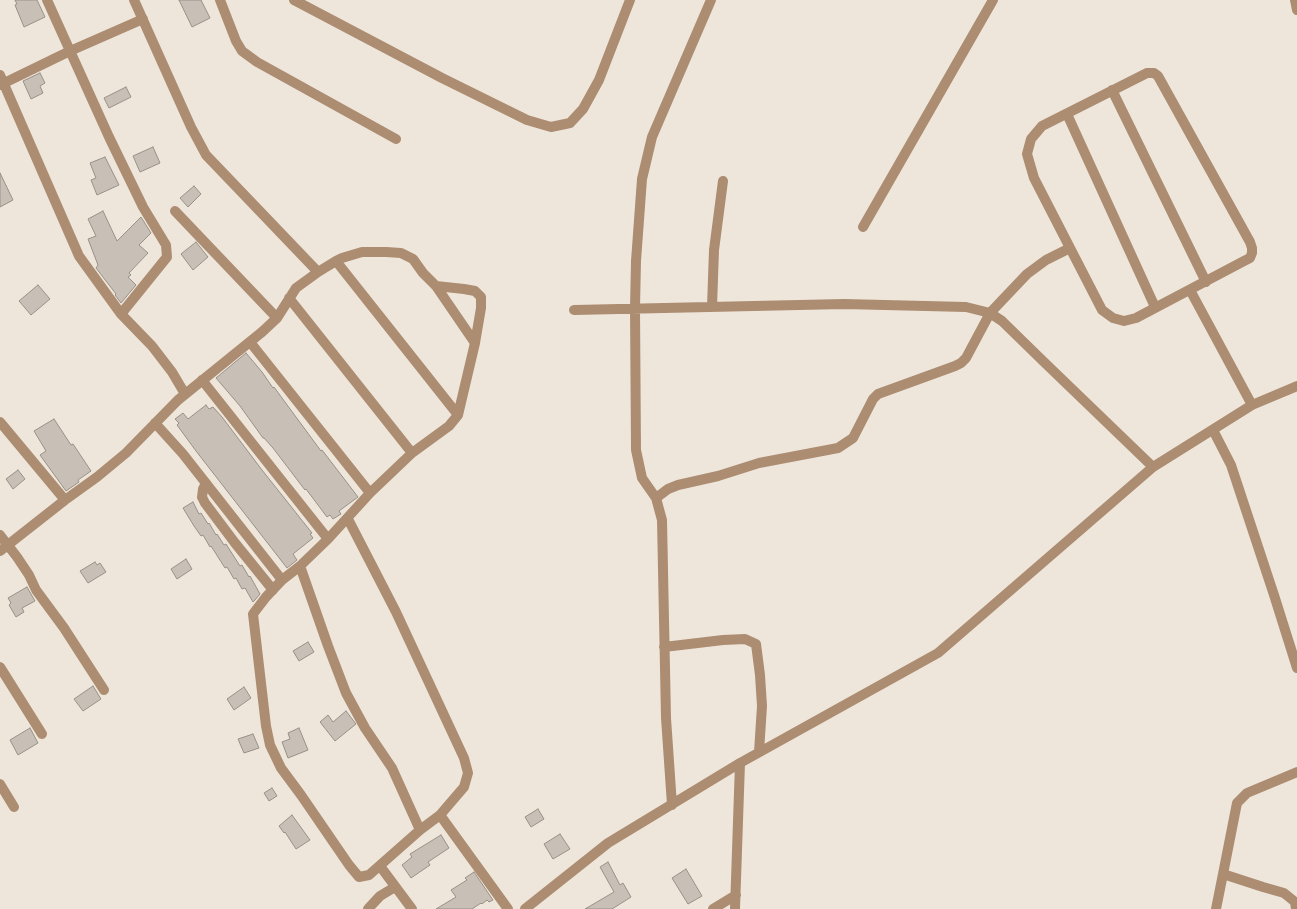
<!DOCTYPE html>
<html>
<head>
<meta charset="utf-8">
<style>
  body { margin:0 }
  canvas { display:block; background:#eee6db }
</style>
</head>
<body>
<canvas width="1297" height="909"></canvas>
<script>
const ctx = document.querySelector('canvas').getContext('2d');
ctx.lineJoin = 'round';
function fillPath(path, color) { ctx.fillStyle = color; ctx.fill(path, 'evenodd'); }
const toPath = rows => new Path2D(rows.map(r => 'M' + r).join(''));
function trace(path, color, width, dash) { ctx.strokeStyle = color; ctx.lineWidth = width; ctx.lineCap = dash ? 'butt' : 'round'; ctx.setLineDash(dash || []); ctx.stroke(path); }
const building = toPath([
  [15,0,37,0,45,17,24,27,15,5,17,4,15,0],
  [179,0,201,0,210,18,192,27,179,0],
  [40,73,45,83,40,86,43,93,31,99,23,81,40,73],
  [126,87,131,97,109,108,104,98,126,87],
  [153,147,160,163,140,172,133,156,153,147],
  [105,157,119,185,97,195,91,180,96,178,90,163,105,157],
  [0,173,13,200,0,207,0,173],
  [194,186,201,194,188,207,180,198,194,186],
  [103,211,117,241,141,217,151,233,139,245,148,253,129,273,131,275,128,277,136,285,121,303,115,295,116,294,96,268,98,265,88,239,96,236,88,219,103,211],
  [196,242,208,257,193,270,181,254,196,242],
  [38,285,50,299,31,315,19,301,38,285],
  [246,353,262,372,273,388,274,387,282,398,321,451,322,450,358,497,339,511,341,514,333,519,330,515,327,517,306,489,305,490,273,448,264,438,263,438,240,406,216,378,246,353],
  [206,405,209,409,213,407,222,417,262,470,312,533,310,534,313,538,293,554,297,560,287,568,196,451,177,425,179,423,175,419,183,413,188,419,206,405],
  [54,419,71,445,73,444,91,471,78,480,79,482,66,491,40,455,46,451,34,431,54,419],
  [18,470,25,479,13,489,6,479,18,470],
  [193,502,199,514,201,513,208,524,209,523,216,535,217,534,224,545,226,544,240,566,242,565,249,577,250,576,260,594,255,600,253,602,245,588,242,589,236,578,234,579,227,567,225,568,211,546,210,547,203,535,201,536,194,526,183,508,193,502],
  [186,559,192,569,177,579,171,569,186,559],
  [95,562,97,565,100,563,106,572,88,583,80,571,95,562],
  [27,587,35,601,22,608,24,612,16,617,9,605,11,603,8,598,27,587],
  [308,642,314,652,299,661,293,651,308,642],
  [93,686,101,699,83,711,74,699,93,686],
  [244,687,251,698,234,710,227,699,244,687],
  [346,711,356,724,335,741,320,722,328,715,333,722,346,711],
  [30,728,38,743,18,755,10,740,30,728],
  [299,728,308,750,288,758,282,742,290,739,288,733,299,728],
  [253,734,259,748,244,753,238,739,253,734],
  [272,788,277,796,269,801,264,793,272,788],
  [538,809,544,819,531,827,525,817,538,809],
  [292,815,310,840,296,849,285,832,284,833,279,826,292,815],
  [560,834,570,849,553,859,544,844,560,834],
  [441,835,449,848,428,862,430,865,411,878,402,865,412,857,410,854,441,835],
  [608,862,620,885,623,883,631,897,612,909,585,909,614,892,600,867,608,862],
  [686,869,702,896,688,904,672,878,686,869],
  [474,872,493,900,489,902,487,900,482,904,481,903,472,909,436,909,456,897,451,890,467,880,465,878,474,872]
]);
const minor = toPath([
  [47,0,109,137,143,207,166,245,167,257,121,314],
  [134,0,191,127,206,155,318,272],
  [220,0,236,41,242,51,257,62,396,139],
  [294,0,442,78,527,120,551,127,570,123,583,109,599,80,630,0],
  [1295,0,1297,10],
  [1147,73,1154,73,1158,76,1250,242,1252,248,1252,253,1250,258,1244,261,1136,318,1124,321,1113,318,1102,310,1034,178,1027,154,1031,139,1042,126,1147,73],
  [0,75,79,256,121,314,152,346,172,372,185,394],
  [0,85,70,51,143,19],
  [1112,90,1206,282],
  [1067,114,1155,307],
  [175,211,277,318],
  [863,227,993,0],
  [336,261,458,415],
  [436,286,475,343],
  [1190,290,1252,405],
  [289,298,412,453],
  [712,307,714,250,723,181],
  [574,310,844,304,966,307,990,313,1002,321,1044,362,1153,467],
  [250,342,370,493],
  [202,380,328,539],
  [0,422,65,500],
  [155,423,183,454,282,580],
  [1213,430,1231,465,1274,595,1297,668],
  [206,483,203,489,202,497,205,503,235,543,273,590],
  [656,498,668,489,678,485,718,476,759,463,838,448,853,438,873,399,878,394,955,366,961,363,966,358,990,313,1027,274,1046,260,1070,248],
  [0,535,17,557,29,575,36,590,64,628,104,690],
  [0,551,65,500,97,477,126,453,178,400,262,332,277,318,296,288,318,272,336,261,342,258,362,252,386,252,401,253,413,259,423,273,436,286,464,289,475,291,481,297,481,308,475,343,458,415,449,426,412,453,370,493,328,539,300,566,282,580,266,597,253,614,266,726,270,745,281,768,301,795,349,865,359,877,369,875,420,830,440,815,464,787,468,773,464,758,396,612,348,519],
  [300,566,328,646,346,693,365,728,392,768,420,830],
  [664,647,723,640,745,639,756,644,760,675,762,706,759,752],
  [0,667,42,734],
  [0,784,14,807],
  [672,805,666,718,662,520,656,498,642,478,636,450,635,308,636,261,642,179,652,137,711,0],
  [440,815,508,909],
  [380,866,412,909],
  [368,909,380,896,395,887],
  [525,909,608,843,740,763,938,653,1153,467,1252,405,1297,386],
  [713,909,736,895],
  [735,909,740,763],
  [1216,909,1223,874],
  [1296,909,1295,902,1284,893,1263,887,1223,874,1237,803,1247,793,1297,772]
]);
fillPath(building, '#c8c0b6');
trace(building, '#989187', 1);
trace(minor, '#ad8d72', 10);
</script>
</body>
</html>
